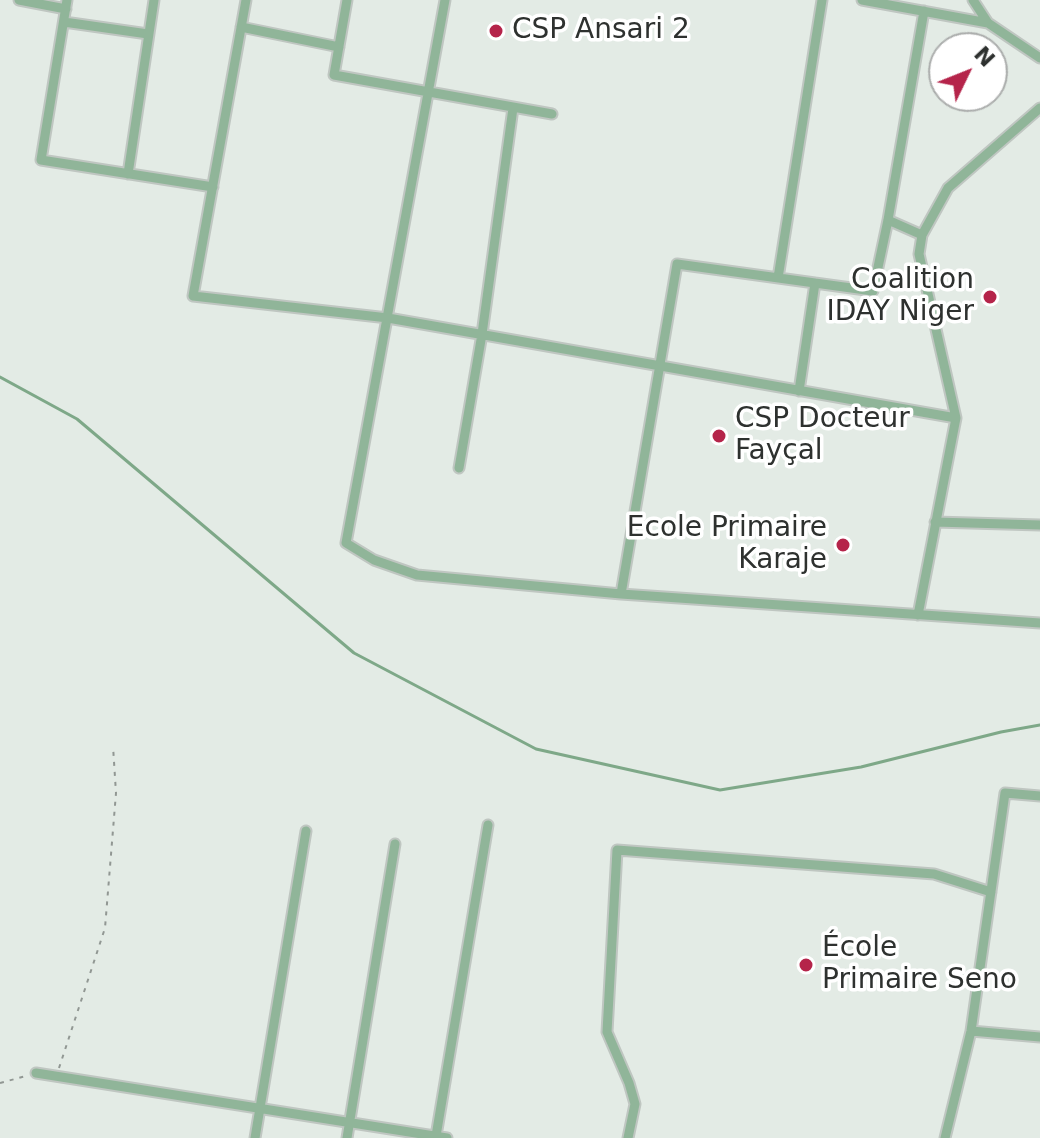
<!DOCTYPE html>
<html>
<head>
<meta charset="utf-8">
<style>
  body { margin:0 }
  #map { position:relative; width:1040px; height:1138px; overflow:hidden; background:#e3ebe5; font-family:"DejaVu Sans",sans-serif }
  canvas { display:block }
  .north { position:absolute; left:928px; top:32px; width:80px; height:80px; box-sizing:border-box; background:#fff; border:2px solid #abadac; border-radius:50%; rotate:47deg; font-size:22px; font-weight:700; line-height:32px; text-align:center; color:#2e312f }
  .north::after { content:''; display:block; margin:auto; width:28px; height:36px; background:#b5244a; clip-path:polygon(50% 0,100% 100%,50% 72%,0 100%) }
</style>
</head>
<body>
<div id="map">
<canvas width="1040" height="1138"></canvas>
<div class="north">N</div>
</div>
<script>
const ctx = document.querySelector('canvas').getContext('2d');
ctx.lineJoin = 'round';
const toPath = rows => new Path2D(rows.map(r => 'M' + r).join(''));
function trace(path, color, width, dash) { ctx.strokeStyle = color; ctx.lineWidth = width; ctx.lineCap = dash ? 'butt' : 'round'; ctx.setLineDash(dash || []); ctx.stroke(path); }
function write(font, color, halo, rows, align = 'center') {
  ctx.font = font + ' "DejaVu Sans",sans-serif'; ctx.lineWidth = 7; ctx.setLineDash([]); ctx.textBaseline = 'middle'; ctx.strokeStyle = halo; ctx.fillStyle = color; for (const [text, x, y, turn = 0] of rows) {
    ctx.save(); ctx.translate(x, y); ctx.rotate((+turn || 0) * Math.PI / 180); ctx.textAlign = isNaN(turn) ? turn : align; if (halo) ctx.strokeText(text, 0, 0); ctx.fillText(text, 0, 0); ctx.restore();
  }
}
const stream = toPath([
  [0,377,77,419,354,653,536,749,720,790,861,767,1001,732,1040,725]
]);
const path = toPath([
  [59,1068,105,928,116,793,113,746],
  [0,1083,26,1076]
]);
const minor = toPath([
  [19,0,66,9],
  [67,0,41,160,213,187],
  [246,0,193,296,388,318,956,418],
  [347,0,334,75,552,114],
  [445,0,346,543,374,560,417,575,621,594,1040,623],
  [862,0,988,23],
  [973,0,988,23,1040,58],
  [64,22,148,34],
  [241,27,339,47],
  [128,174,154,0],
  [888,220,922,235,919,254,956,418,918,615],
  [922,235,948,188,1040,108],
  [778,278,822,0],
  [799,391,815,283],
  [459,468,482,334,513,108],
  [935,522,1040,525],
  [621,594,677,264,873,291,888,220,924,11],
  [971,1031,1040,1037],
  [36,1073,447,1138],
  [436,1136,488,825],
  [255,1138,306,831],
  [347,1138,395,844],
  [628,1138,635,1104,629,1083,607,1032,617,850,934,874,991,892],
  [945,1138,971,1031,1005,793,1040,796]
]);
const markers = [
  [496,31,8,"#b5244a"],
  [990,297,8,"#b5244a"],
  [719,436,8,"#b5244a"],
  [843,545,8,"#b5244a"],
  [806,965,8,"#b5244a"]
];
const poiNames = [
  ["CSP Ansari 2",512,31],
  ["Coalition",974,281,"right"],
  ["IDAY Niger",974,313,"right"],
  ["CSP Docteur",735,420],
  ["Fayçal",735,452],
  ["Ecole Primaire",827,529,"right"],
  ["Karaje",827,561,"right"],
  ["École",822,949],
  ["Primaire Seno",822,981]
];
trace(stream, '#7ea888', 3);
trace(minor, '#bfc6c1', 13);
trace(path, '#919793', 2, [4, 6]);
trace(minor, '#90b599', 9);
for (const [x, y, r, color] of markers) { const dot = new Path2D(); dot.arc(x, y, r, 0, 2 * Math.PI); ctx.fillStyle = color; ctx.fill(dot); trace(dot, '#fff', 3); }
write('28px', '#2e312f', '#fff', poiNames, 'left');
</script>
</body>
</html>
